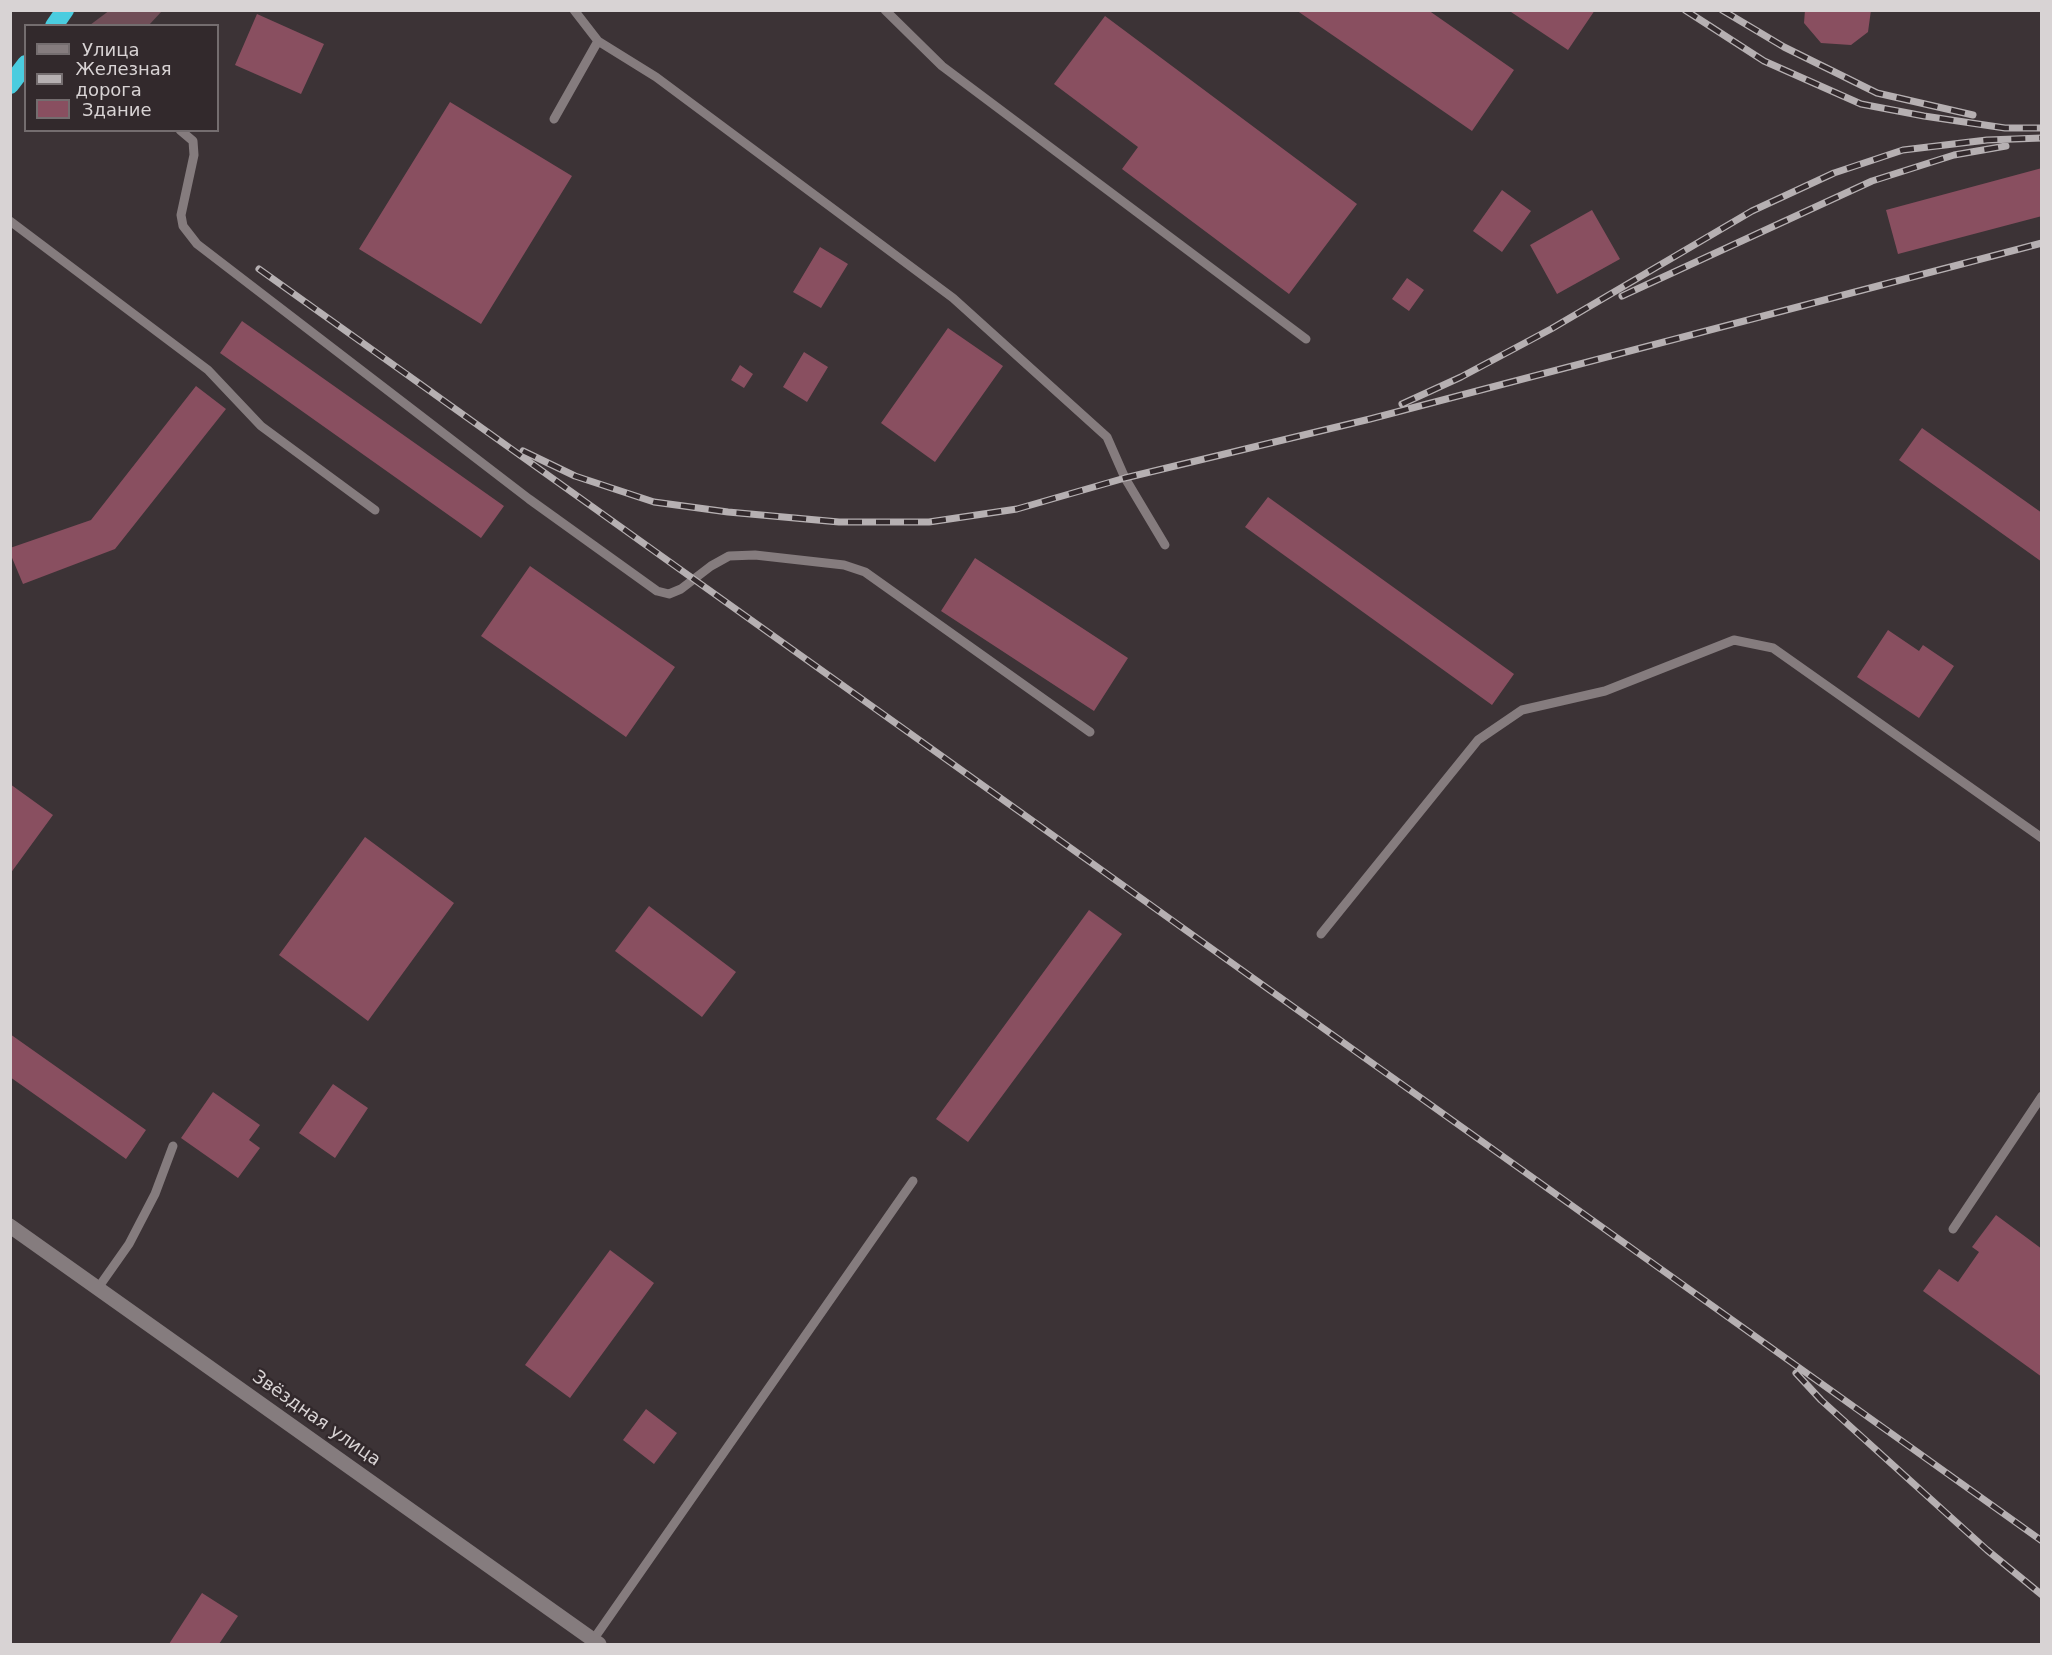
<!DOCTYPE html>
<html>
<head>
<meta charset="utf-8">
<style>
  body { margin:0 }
  #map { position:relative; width:2052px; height:1655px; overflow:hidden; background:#3c3336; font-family:"DejaVu Sans",sans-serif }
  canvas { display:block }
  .frame { position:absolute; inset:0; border:12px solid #d8d3d4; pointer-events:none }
  .legend { position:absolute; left:24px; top:24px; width:195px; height:108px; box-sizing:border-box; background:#32292c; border:2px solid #746d6f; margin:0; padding:8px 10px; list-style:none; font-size:18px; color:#d8d3d4 }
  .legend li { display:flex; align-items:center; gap:12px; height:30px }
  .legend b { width:30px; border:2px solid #746d6f }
</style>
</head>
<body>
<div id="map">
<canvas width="2052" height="1655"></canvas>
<div class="frame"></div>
<ul class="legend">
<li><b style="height:8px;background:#857c7e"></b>Улица</li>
<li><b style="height:8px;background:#b6b0b2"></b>Железная дорога</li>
<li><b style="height:16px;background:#894f60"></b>Здание</li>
</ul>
</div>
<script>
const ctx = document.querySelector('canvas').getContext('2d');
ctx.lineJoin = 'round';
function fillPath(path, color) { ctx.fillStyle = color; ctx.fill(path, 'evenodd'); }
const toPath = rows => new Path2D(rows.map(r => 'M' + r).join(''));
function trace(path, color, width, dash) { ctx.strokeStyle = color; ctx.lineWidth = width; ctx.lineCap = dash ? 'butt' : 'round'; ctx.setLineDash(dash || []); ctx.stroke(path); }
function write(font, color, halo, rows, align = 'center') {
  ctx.font = font + ' "DejaVu Sans",sans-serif'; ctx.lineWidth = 5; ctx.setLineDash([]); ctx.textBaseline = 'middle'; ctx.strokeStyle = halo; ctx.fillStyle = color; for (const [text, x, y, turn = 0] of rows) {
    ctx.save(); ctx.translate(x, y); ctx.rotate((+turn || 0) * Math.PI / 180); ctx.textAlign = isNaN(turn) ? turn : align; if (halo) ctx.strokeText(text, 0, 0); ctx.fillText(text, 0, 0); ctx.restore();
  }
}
const green = toPath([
  [110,10,162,10,162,11,149,25,90,25]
]);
const building = toPath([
  [1296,10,1428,10,1514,70,1472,131],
  [1508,10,1595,10,1568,50],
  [1805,10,1871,10,1868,32,1851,45,1821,43,1804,23],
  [257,14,324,44,301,94,235,65],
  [1105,16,1357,204,1289,294,1122,169,1138,147,1054,84],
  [450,102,572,176,481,324,359,249],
  [2042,168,2042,216,1898,254,1886,210],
  [1502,190,1531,211,1502,252,1473,231],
  [1592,210,1620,259,1557,294,1530,245],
  [820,247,848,264,821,308,793,292],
  [1407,278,1424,290,1409,311,1392,299],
  [242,321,504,506,481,538,220,353],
  [948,328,1003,366,935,462,881,423],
  [804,352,828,367,807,402,783,387],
  [740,365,753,374,744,388,731,380],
  [196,386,226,409,115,549,23,584,10,553,10,548,91,520],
  [1922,428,2042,513,2042,562,1899,460],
  [1268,497,1514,674,1492,705,1245,527],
  [975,558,1128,658,1094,711,941,611],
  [530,566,675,667,626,737,481,636],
  [1888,630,1919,651,1923,645,1954,666,1919,718,1857,677],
  [10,784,53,815,10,874],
  [365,837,454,903,368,1021,279,955],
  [649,906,736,972,702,1017,615,951],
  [1089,910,1122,934,968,1142,936,1119],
  [10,1034,146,1130,126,1159,10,1077],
  [333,1084,368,1108,335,1158,299,1133],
  [213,1092,260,1125,249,1140,260,1148,238,1178,181,1138],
  [1996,1215,2042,1249,2042,1377,1923,1291,1939,1269,1958,1282,1979,1252,1972,1247],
  [610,1250,654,1283,570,1398,525,1365],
  [646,1409,677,1433,654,1464,623,1440],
  [202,1593,238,1616,219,1644,169,1644]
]);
const lane = toPath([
  [574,10,598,41,656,77,953,298,1107,437,1125,478,1165,545],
  [885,10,942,66,1306,339],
  [554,119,598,41],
  [180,130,193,141,194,155,181,215,183,226,197,244,529,499,657,591,669,594,681,589,711,566,729,556,755,555,844,565,865,572,1090,732],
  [10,221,208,370,261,426,375,510],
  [1321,934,1478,740,1522,710,1605,691,1734,640,1773,648,2042,838],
  [1953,1229,2042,1096],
  [98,1288,129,1244,155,1194,173,1146],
  [593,1640,913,1181]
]);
const street = toPath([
  [10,1226,599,1644]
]);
const highway = toPath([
  [54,26,65,10],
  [10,85,26,64]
]);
const rail = toPath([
  [1685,10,1764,61,1861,104,1924,116,2005,128,2042,128],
  [1722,10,1784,47,1877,93,1973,115],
  [259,269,2042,1541],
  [1622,296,1872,181,1954,155,2006,146],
  [1402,404,1461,377,1551,329,1752,211,1834,173,1903,150,1987,140,2042,138],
  [523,451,575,476,654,502,728,512,839,522,929,522,1017,509,1125,478,1370,419,2042,243],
  [1796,1373,1821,1400,1987,1550,2042,1595]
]);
const streetNames = [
  ["Звёздная улица",316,1419,35]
];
fillPath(green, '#704d57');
fillPath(building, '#894f60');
trace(lane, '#857c7e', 9);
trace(street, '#857c7e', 15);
trace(highway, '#4accdf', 18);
trace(rail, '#b6b0b2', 7);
trace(rail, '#32292c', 4.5, [14]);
write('18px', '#d8d3d4', '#32292c', streetNames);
</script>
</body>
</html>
